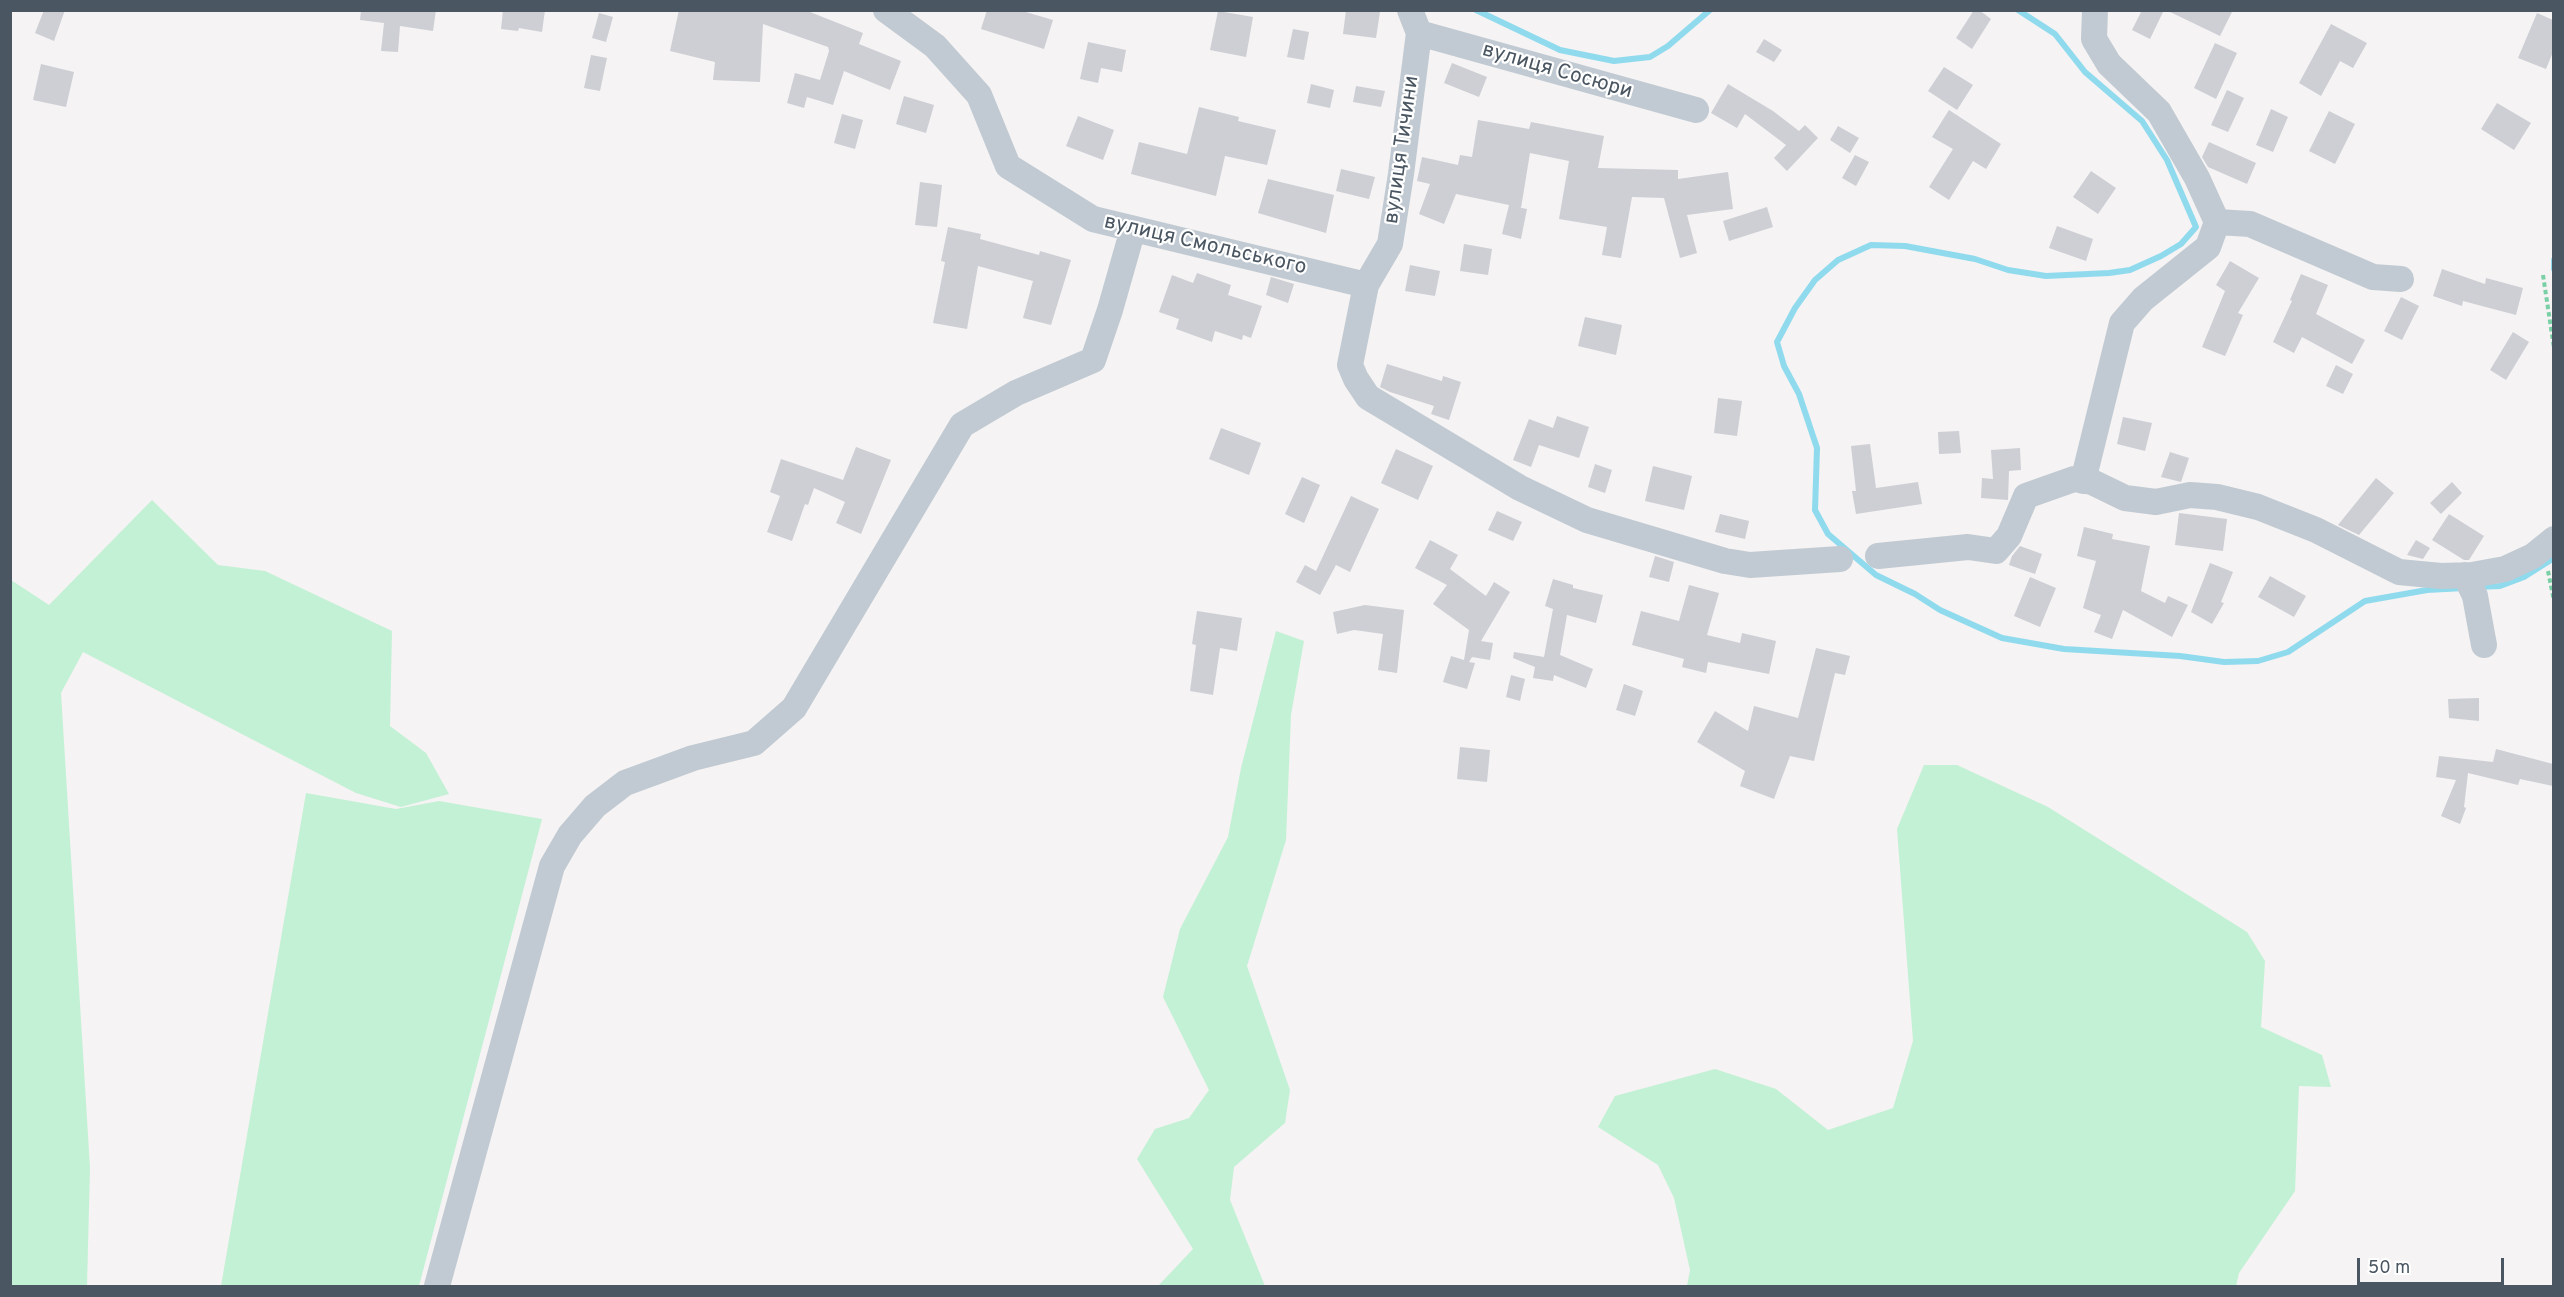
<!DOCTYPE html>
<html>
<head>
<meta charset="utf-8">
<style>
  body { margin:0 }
  #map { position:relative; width:2564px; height:1297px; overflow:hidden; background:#f5f3f3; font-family:Overpass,sans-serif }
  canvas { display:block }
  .frame { position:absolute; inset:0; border:12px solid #4a5661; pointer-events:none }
  .scale { position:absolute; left:2357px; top:1258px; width:147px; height:27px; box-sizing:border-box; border:3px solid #4a5661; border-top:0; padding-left:8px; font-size:18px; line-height:21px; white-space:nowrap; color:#4a5661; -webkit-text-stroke:4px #fff; paint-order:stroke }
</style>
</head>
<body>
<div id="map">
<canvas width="2564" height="1297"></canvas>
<div class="frame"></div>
<div class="scale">50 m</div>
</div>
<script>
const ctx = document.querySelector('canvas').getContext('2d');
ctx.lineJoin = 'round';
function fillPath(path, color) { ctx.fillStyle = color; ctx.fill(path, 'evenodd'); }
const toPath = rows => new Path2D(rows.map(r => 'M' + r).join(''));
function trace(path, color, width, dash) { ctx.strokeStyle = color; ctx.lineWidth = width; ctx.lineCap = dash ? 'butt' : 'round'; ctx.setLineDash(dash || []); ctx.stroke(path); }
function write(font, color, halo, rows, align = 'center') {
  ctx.font = font + ' Overpass,sans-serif'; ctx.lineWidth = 4.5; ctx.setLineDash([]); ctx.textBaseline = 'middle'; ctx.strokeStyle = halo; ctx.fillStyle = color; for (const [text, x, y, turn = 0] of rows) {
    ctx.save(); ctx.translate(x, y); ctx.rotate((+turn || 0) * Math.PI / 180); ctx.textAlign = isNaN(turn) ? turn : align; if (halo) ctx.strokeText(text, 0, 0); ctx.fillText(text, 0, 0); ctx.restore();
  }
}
const green = toPath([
  [152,500,218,565,265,571,392,631,390,726,426,753,449,794,401,807,356,793,83,652,61,693,90,1168,87,1286,11,1286,11,580,49,605],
  [1276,631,1304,641,1291,715,1286,840,1247,966,1290,1090,1285,1123,1234,1167,1230,1200,1265,1286,1158,1286,1193,1249,1137,1159,1155,1129,1189,1118,1209,1090,1163,997,1180,929,1228,837,1241,768],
  [1924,765,1957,765,2048,807,2247,932,2265,961,2261,1027,2322,1055,2331,1087,2299,1086,2295,1191,2239,1273,2236,1286,1687,1286,1690,1270,1674,1198,1658,1165,1598,1127,1615,1096,1715,1069,1776,1089,1828,1130,1893,1108,1913,1041,1897,829],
  [306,793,396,809,439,801,542,819,419,1286,221,1286]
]);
const stream = toPath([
  [1476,10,1560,50,1614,61,1650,57,1668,46,1710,10],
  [2018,10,2055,34,2085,72,2142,121,2167,160,2196,227,2181,244,2161,256,2130,270,2109,273,2046,276,2008,270,1975,259,1905,246,1871,245,1838,260,1815,280,1795,308,1777,342,1784,366,1799,394,1817,448,1815,510,1828,534,1876,575,1915,594,1940,610,2002,638,2064,649,2180,656,2224,662,2258,661,2288,652,2365,601,2427,590,2464,588],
  [2554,260,2554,269],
  [2477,587,2500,586,2524,577,2554,558]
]);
const building = toPath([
  [44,10,65,10,54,41,35,33],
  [361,10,436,10,433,31,400,26,398,52,381,51,384,23,360,20],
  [503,10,545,10,542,32,519,28,518,31,501,29],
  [679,10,805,10,863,33,859,44,901,61,890,90,844,71,833,105,807,97,804,108,787,103,795,73,820,80,829,51,828,47,763,24,760,82,713,80,715,62,670,51],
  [987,10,1019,10,1053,20,1044,49,981,29],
  [1346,10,1380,12,1376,38,1343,34],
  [1974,10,1979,10,1991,19,1972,49,1956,38],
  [2142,10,2164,10,2150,39,2132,30],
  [2166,10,2233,10,2220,36],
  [1218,11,1253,17,1246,57,1210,50],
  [599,13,613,17,606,42,592,38],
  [2537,13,2553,20,2553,52,2546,69,2518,58],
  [2331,24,2367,43,2353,68,2340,61,2321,96,2299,83],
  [1293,29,1309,32,1304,60,1287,57],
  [1764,39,1782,50,1774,62,1756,52],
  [1088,42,1126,50,1122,72,1101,68,1098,83,1080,79],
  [2215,43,2237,53,2216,99,2194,88],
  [591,55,607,58,600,91,584,88],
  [1452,63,1487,77,1479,97,1444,83],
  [41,64,74,72,66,107,33,100],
  [1944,67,1973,85,1957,110,1928,91],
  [1311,84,1334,90,1330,108,1307,103],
  [1728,84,1773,111,1799,131,1805,125,1818,138,1787,171,1774,158,1786,145,1745,114,1737,128,1711,113],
  [1356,86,1385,91,1381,107,1353,102],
  [2227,90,2244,98,2228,132,2211,125],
  [904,96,934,105,926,133,896,124],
  [2497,103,2531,123,2514,150,2481,129],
  [1199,107,1239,117,1238,121,1276,130,1267,165,1225,156,1216,196,1131,174,1139,142,1187,154],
  [2271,109,2288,117,2273,152,2256,145],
  [1949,110,2001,144,1986,169,1973,161,1949,200,1929,187,1953,149,1932,137],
  [2329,111,2355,124,2335,164,2309,151],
  [842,114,863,120,855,149,834,143],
  [1078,116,1114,130,1103,160,1066,146],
  [1478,120,1529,129,1531,122,1604,136,1598,168,1678,170,1678,179,1728,172,1733,209,1687,215,1697,253,1680,258,1664,198,1632,197,1621,258,1602,255,1607,227,1559,219,1569,161,1530,153,1521,208,1517,207,1527,209,1521,239,1502,234,1509,205,1456,194,1444,224,1419,214,1430,184,1417,181,1422,157,1458,165,1460,155,1472,157],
  [1838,126,1859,138,1850,153,1830,140],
  [2209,142,2256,163,2247,184,2208,167,2202,157],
  [1855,155,1869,162,1856,186,1842,178],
  [1341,169,1375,177,1369,199,1336,191],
  [2091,171,2116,188,2098,214,2073,197],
  [1268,179,1334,195,1326,233,1258,213],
  [920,182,942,185,937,227,915,225],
  [1767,207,1773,227,1729,241,1723,221],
  [2057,226,2093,239,2086,261,2049,248],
  [948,227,981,234,980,239,1039,255,1040,251,1071,260,1051,325,1023,318,1033,281,978,266,967,329,933,323,945,262,941,261],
  [1464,244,1492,249,1488,275,1460,271],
  [2230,261,2259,278,2238,313,2243,315,2225,356,2202,347,2225,291,2216,285],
  [1410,265,1440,271,1435,296,1405,291],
  [2442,269,2485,284,2486,278,2523,288,2516,315,2463,301,2462,306,2433,296],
  [1197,273,1231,285,1228,295,1262,306,1251,338,1243,335,1242,340,1215,331,1212,342,1176,329,1179,319,1159,312,1172,275,1193,283],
  [2301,274,2328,285,2316,314,2365,340,2352,364,2302,337,2294,353,2273,342,2292,301,2290,300],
  [1271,277,1294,284,1288,303,1266,295],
  [2401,297,2419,306,2402,340,2384,331],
  [1585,317,1622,325,1616,355,1578,346],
  [2513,332,2529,342,2506,380,2490,370],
  [1387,364,1442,381,1443,376,1461,382,1449,420,1431,414,1434,406,1390,392,1380,387],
  [2336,365,2353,374,2343,394,2326,386],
  [1718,398,1742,401,1737,436,1714,433],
  [1557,416,1589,427,1579,458,1539,445,1531,467,1513,460,1529,419,1553,428],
  [2123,417,2152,423,2145,451,2117,444],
  [1221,428,1261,443,1249,475,1209,459],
  [1959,431,1961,453,1939,454,1938,432],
  [1870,444,1876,488,1918,482,1922,504,1856,514,1852,491,1856,491,1851,446],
  [856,447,891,460,861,534,836,523,845,502,814,488,808,505,805,504,792,541,767,532,780,496,770,492,781,459,843,480],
  [2020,448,2021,470,2009,471,2008,500,1981,498,1982,478,1993,479,1991,450],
  [1396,449,1433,466,1418,500,1381,483],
  [2170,452,2189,458,2181,482,2161,477],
  [1595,464,1612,470,1605,493,1588,487],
  [1653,466,1692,476,1684,510,1645,501],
  [1302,477,1320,485,1304,523,1285,514],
  [2376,478,2394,493,2359,535,2338,525],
  [2452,482,2462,493,2441,514,2430,503],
  [1351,496,1379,509,1350,572,1336,565,1320,595,1296,582,1305,565,1316,571],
  [1497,511,1522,522,1513,541,1488,530],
  [2179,513,2227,519,2223,551,2175,545],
  [1720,514,1749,521,1745,539,1715,532],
  [2449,514,2484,536,2469,560,2464,560,2432,540],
  [2084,527,2113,534,2112,539,2150,546,2141,591,2165,603,2168,596,2188,605,2172,637,2123,610,2112,639,2094,632,2101,615,2083,608,2096,561,2077,556],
  [1430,540,1458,555,1450,569,1486,596,1494,582,1510,592,1481,641,1493,643,1490,660,1472,657,1469,662,1475,663,1467,689,1443,682,1451,656,1464,660,1469,630,1433,604,1447,585,1415,568],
  [2416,540,2430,548,2423,559,2407,555],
  [2020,546,2042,554,2035,574,2009,565,2012,556],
  [1655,556,1674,562,1669,582,1649,577],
  [2210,563,2233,572,2221,602,2224,603,2212,624,2191,612],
  [2270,576,2306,596,2294,617,2258,597],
  [2030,577,2056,588,2040,627,2014,616],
  [1553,579,1573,585,1573,588,1603,595,1596,623,1567,615,1560,655,1593,669,1586,688,1554,675,1553,681,1533,678,1535,667,1513,658,1514,652,1544,657,1553,609,1545,606],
  [1689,585,1719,593,1707,635,1740,643,1742,633,1776,641,1769,674,1708,662,1706,673,1682,667,1684,659,1632,645,1641,611,1679,621],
  [1365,605,1404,610,1397,673,1378,670,1383,634,1354,630,1337,634,1333,612],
  [1197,611,1242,618,1237,651,1220,648,1213,695,1190,691,1196,645,1192,644],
  [1816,648,1850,656,1845,675,1835,673,1814,761,1790,756,1774,799,1740,786,1745,771,1697,742,1715,711,1748,731,1754,706,1798,718],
  [1511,675,1525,679,1520,701,1506,697],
  [1624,684,1643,691,1635,716,1616,710],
  [2479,698,2479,721,2449,718,2448,699],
  [1460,747,1490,750,1487,782,1457,779],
  [2496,749,2553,764,2553,786,2520,779,2518,785,2468,773,2464,807,2466,808,2460,824,2441,816,2456,780,2436,777,2439,756,2493,762]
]);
const path = toPath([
  [2543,275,2554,348],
  [2548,571,2554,601]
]);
const minor = toPath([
  [886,10,935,46,979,95,1008,166,1093,219,1366,285],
  [1410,10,1419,33,1401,174,1390,244,1366,285,1350,365,1356,379,1368,397,1520,488,1587,520,1725,561,1750,565,1840,559],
  [1419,33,1696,110],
  [2217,222,2250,224,2373,277,2401,279],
  [2083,481,2122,323,2143,299,2208,247,2217,222,2197,178,2159,112,2109,64,2094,39,2095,10],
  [1878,556,1968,547,1996,551,2009,536,2026,496,2074,479,2092,482,2125,498,2156,502,2190,495,2217,497,2258,507,2316,530,2399,572,2441,576,2472,575,2505,569,2533,556,2554,539],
  [2465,575,2475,596,2484,645],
  [437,1286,552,866,570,835,595,806,625,783,693,758,754,743,794,708,962,425,1016,393,1093,360,1110,310,1133,229]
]);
const streetNames = [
  ["вулиця Сосюри",1557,72,16],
  ["вулиця Тичини",1403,150,-82],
  ["вулиця Смольського",1205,246,13]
];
fillPath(green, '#c3f1d5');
trace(stream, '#90daee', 6);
fillPath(building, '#cdcfd5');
trace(path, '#7ad0a6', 4, [4.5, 3]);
trace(minor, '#c1cad2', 26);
write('21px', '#4a5661', '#fff', streetNames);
</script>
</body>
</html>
